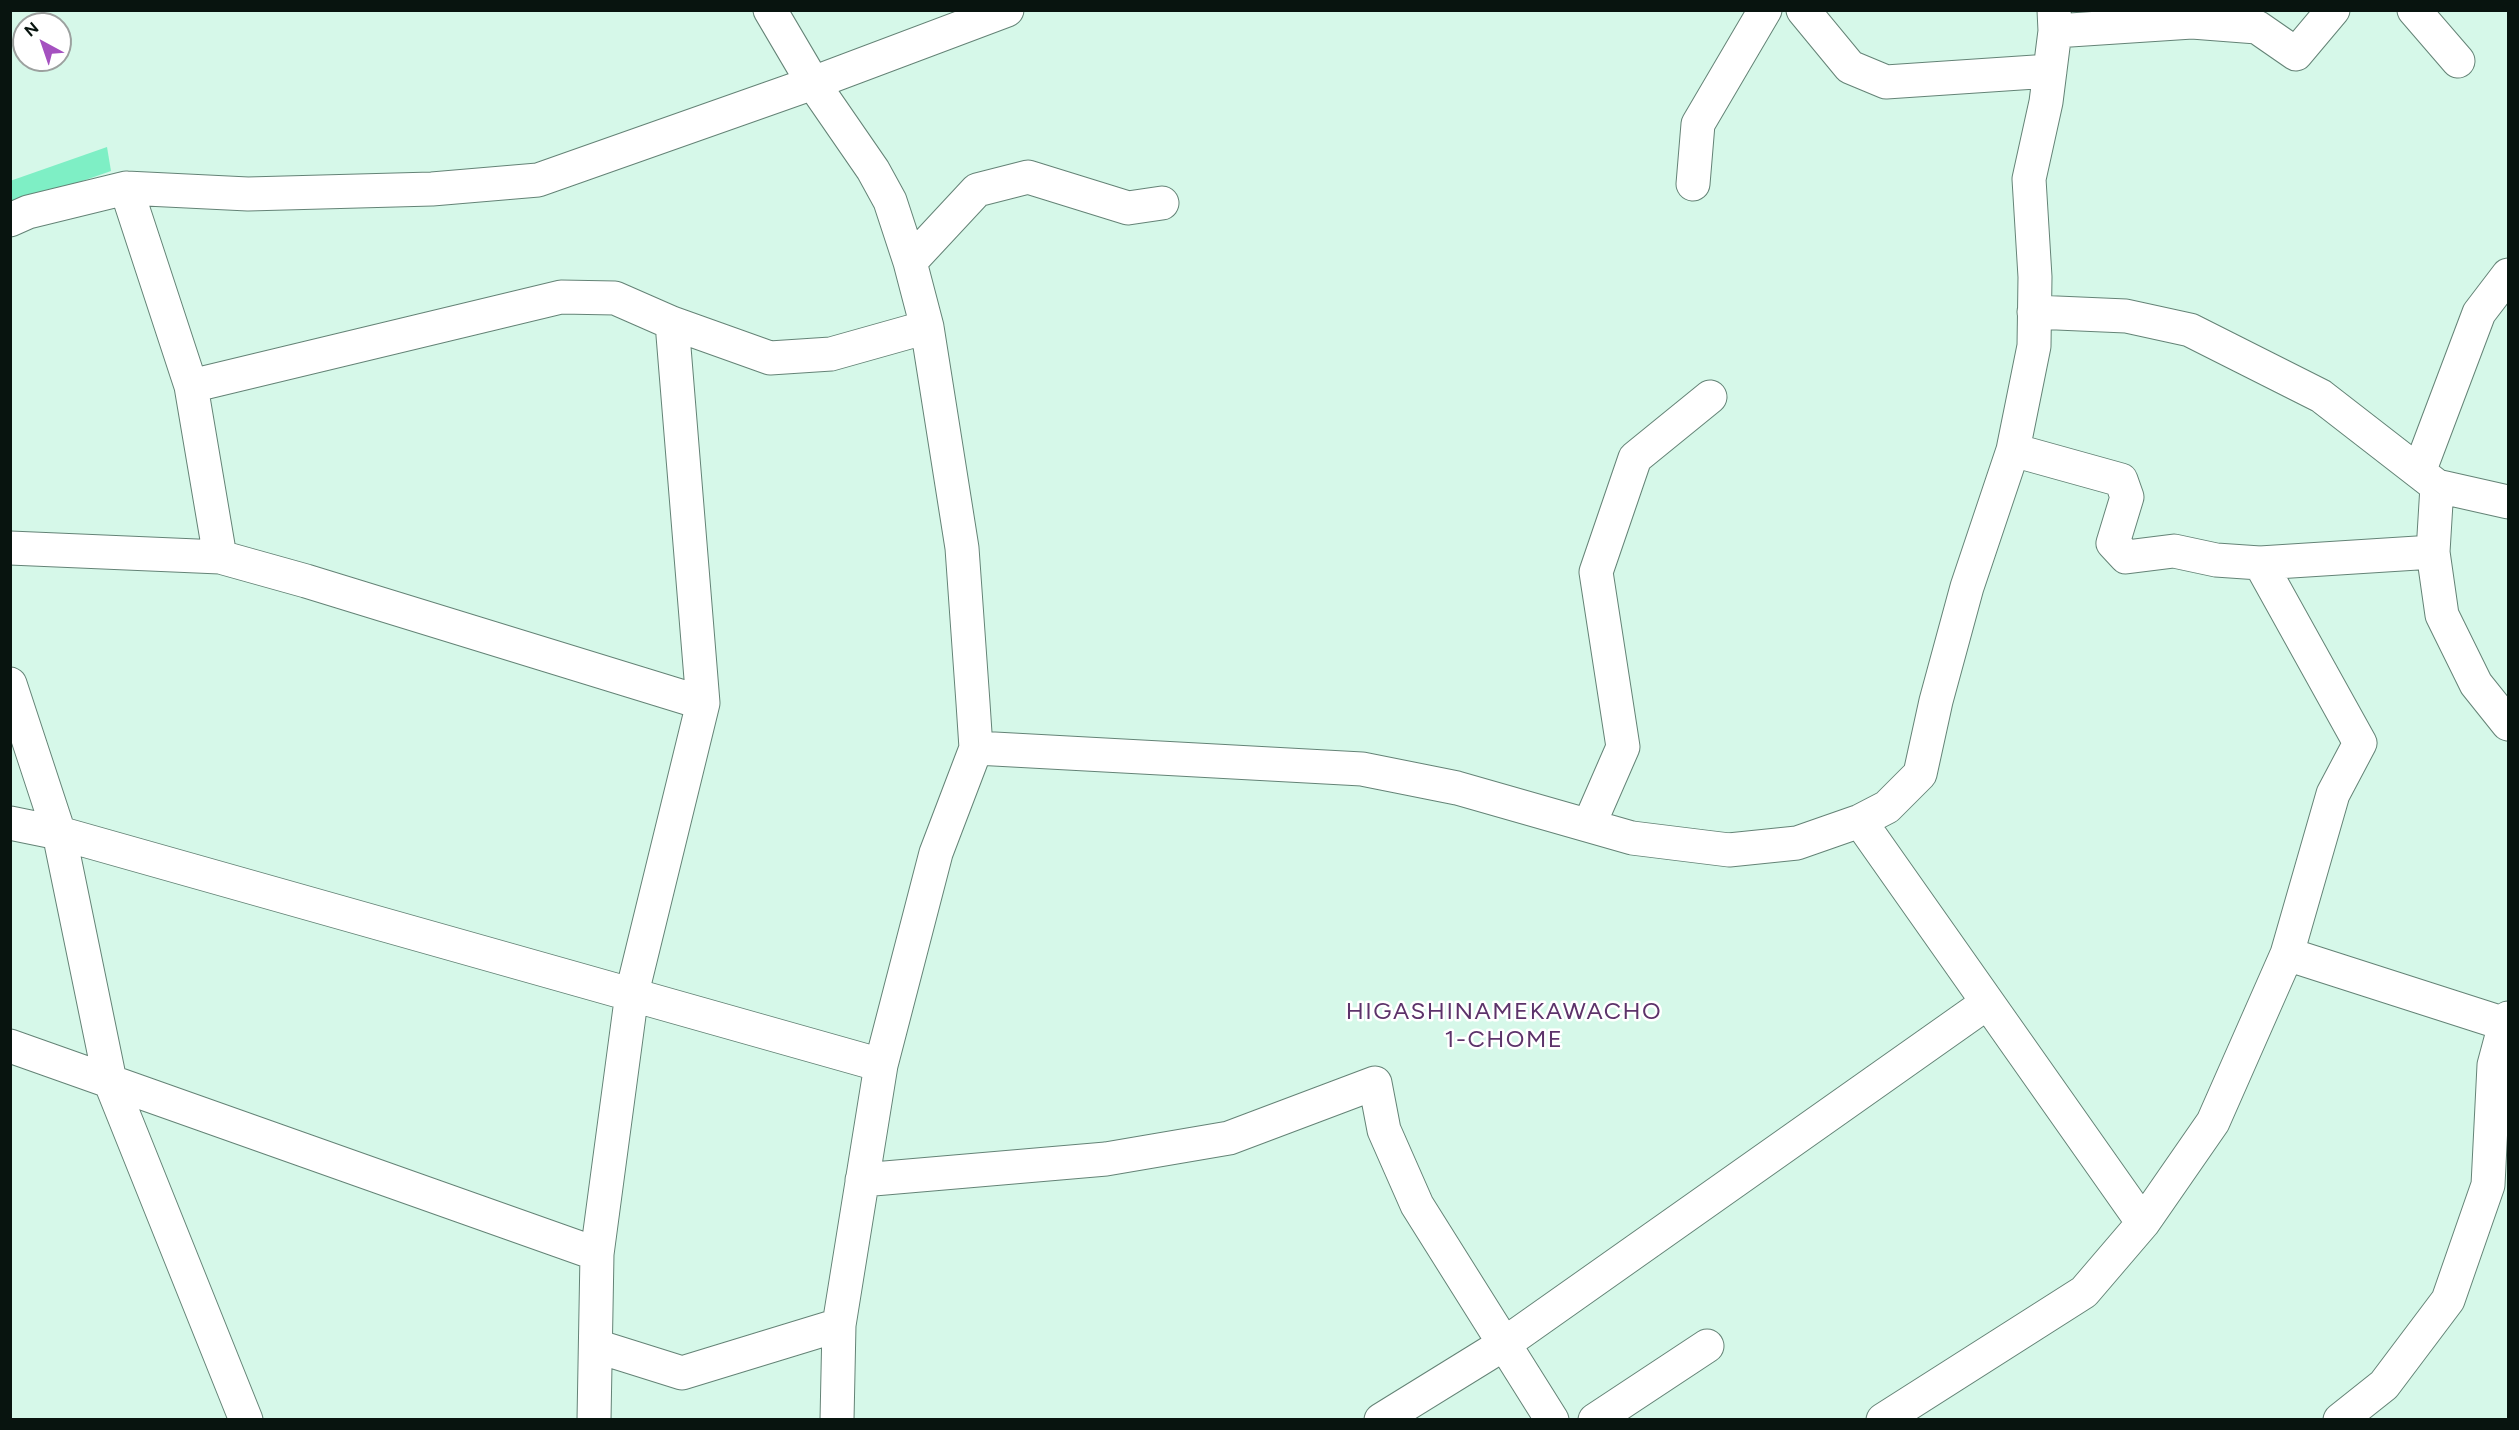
<!DOCTYPE html>
<html>
<head>
<meta charset="utf-8">
<style>
  body { margin:0 }
  #map { position:relative; width:2519px; height:1430px; overflow:hidden; background:#d6f8e9; font-family:Figtree,sans-serif }
  canvas { display:block }
  .frame { position:absolute; inset:0; border:12px solid #08140f; pointer-events:none }
  .north { position:absolute; left:12px; top:12px; width:60px; height:60px; box-sizing:border-box; background:#fff; border:2px solid #9ca19f; border-radius:50%; rotate:320deg; font-size:16px; font-weight:700; line-height:24px; text-align:center; color:#08140f }
  .north::after { content:''; display:block; margin:auto; width:21px; height:27px; background:#a551c0; clip-path:polygon(50% 0,100% 100%,50% 72%,0 100%) }
</style>
</head>
<body>
<div id="map">
<canvas width="2519" height="1430"></canvas>
<div class="frame"></div>
<div class="north">N</div>
</div>
<script>
const ctx = document.querySelector('canvas').getContext('2d');
ctx.lineJoin = 'round';
function fillPath(path, color) { ctx.fillStyle = color; ctx.fill(path, 'evenodd'); }
const toPath = rows => new Path2D(rows.map(r => 'M' + r).join(''));
function trace(path, color, width, dash) { ctx.strokeStyle = color; ctx.lineWidth = width; ctx.lineCap = dash ? 'butt' : 'round'; ctx.setLineDash(dash || []); ctx.stroke(path); }
function write(font, color, halo, rows, align = 'center') {
  ctx.font = font + ' Figtree,sans-serif'; ctx.lineWidth = 5; ctx.setLineDash([]); ctx.textBaseline = 'middle'; ctx.strokeStyle = halo; ctx.fillStyle = color; for (const [text, x, y, turn = 0] of rows) {
    ctx.save(); ctx.translate(x, y); ctx.rotate((+turn || 0) * Math.PI / 180); ctx.textAlign = isNaN(turn) ? turn : align; if (halo) ctx.strokeText(text, 0, 0); ctx.fillText(text, 0, 0); ctx.restore();
  }
}
const water = toPath([
  [107,147,111,171,11,206,10,181]
]);
const minor = toPath([
  [770,10,813,83,873,170,890,201,910,262,927,327,962,548,973,703,976,748,936,853,881,1065,839,1325,837,1420],
  [1803,10,1850,67,1886,82,2050,71],
  [2414,10,2458,61],
  [2055,31,2192,22,2257,27,2296,54,2333,10],
  [1693,184,1698,124,1765,10],
  [126,188,191,386,220,557],
  [10,220,28,212,126,188,248,194,432,189,538,180,813,83,1007,10],
  [910,262,977,190,1028,177,1128,208,1162,203],
  [2034,312,2126,316,2190,330,2321,396,2437,486,2508,502],
  [191,386,561,297,615,298,672,323,770,358,831,354,927,327],
  [2013,450,2121,480,2127,497,2113,543,2126,557,2174,551,2216,560,2260,563,2433,552],
  [2419,472,2479,313,2508,275],
  [2437,486,2433,552,2442,615,2476,684,2508,724],
  [10,548,220,557,306,581,703,703],
  [10,684,59,833,110,1081,246,1420],
  [976,748,1362,769,1457,788,1632,838,1729,850,1797,843,1860,821,1887,807,1920,774,1936,701,1967,587,2013,450,2034,346,2035,277,2029,179,2046,102,2055,31,2054,10],
  [1860,821,2143,1223],
  [10,823,59,833,881,1065],
  [1589,825,1623,747,1596,572,1635,458,1710,397],
  [2287,954,2505,1024],
  [10,1046,597,1254],
  [862,1180,1106,1159,1229,1138,1375,1083,1384,1130,1417,1205,1552,1420],
  [596,1346,682,1373,839,1325],
  [594,1420,597,1254,632,993,703,703,672,323],
  [1381,1420,1504,1344,1987,1003],
  [1595,1420,1707,1346],
  [1883,1420,2084,1292,2143,1223,2213,1122,2287,954,2333,794,2360,743,2260,563],
  [2340,1420,2384,1385,2448,1300,2488,1185,2494,1065,2505,1024,2508,1018]
]);
const neighbourhoodNames = [
  ["HIGASHINAMEKAWACHO",1504,1012],
  ["1-CHOME",1504,1040]
];
fillPath(water, '#7eefc5');
trace(minor, '#648376', 35);
trace(minor, '#fff', 33);
ctx.letterSpacing = '1.5px';
write('24px', '#5c336a', '#fff', neighbourhoodNames);
ctx.letterSpacing = '0px';
</script>
</body>
</html>
